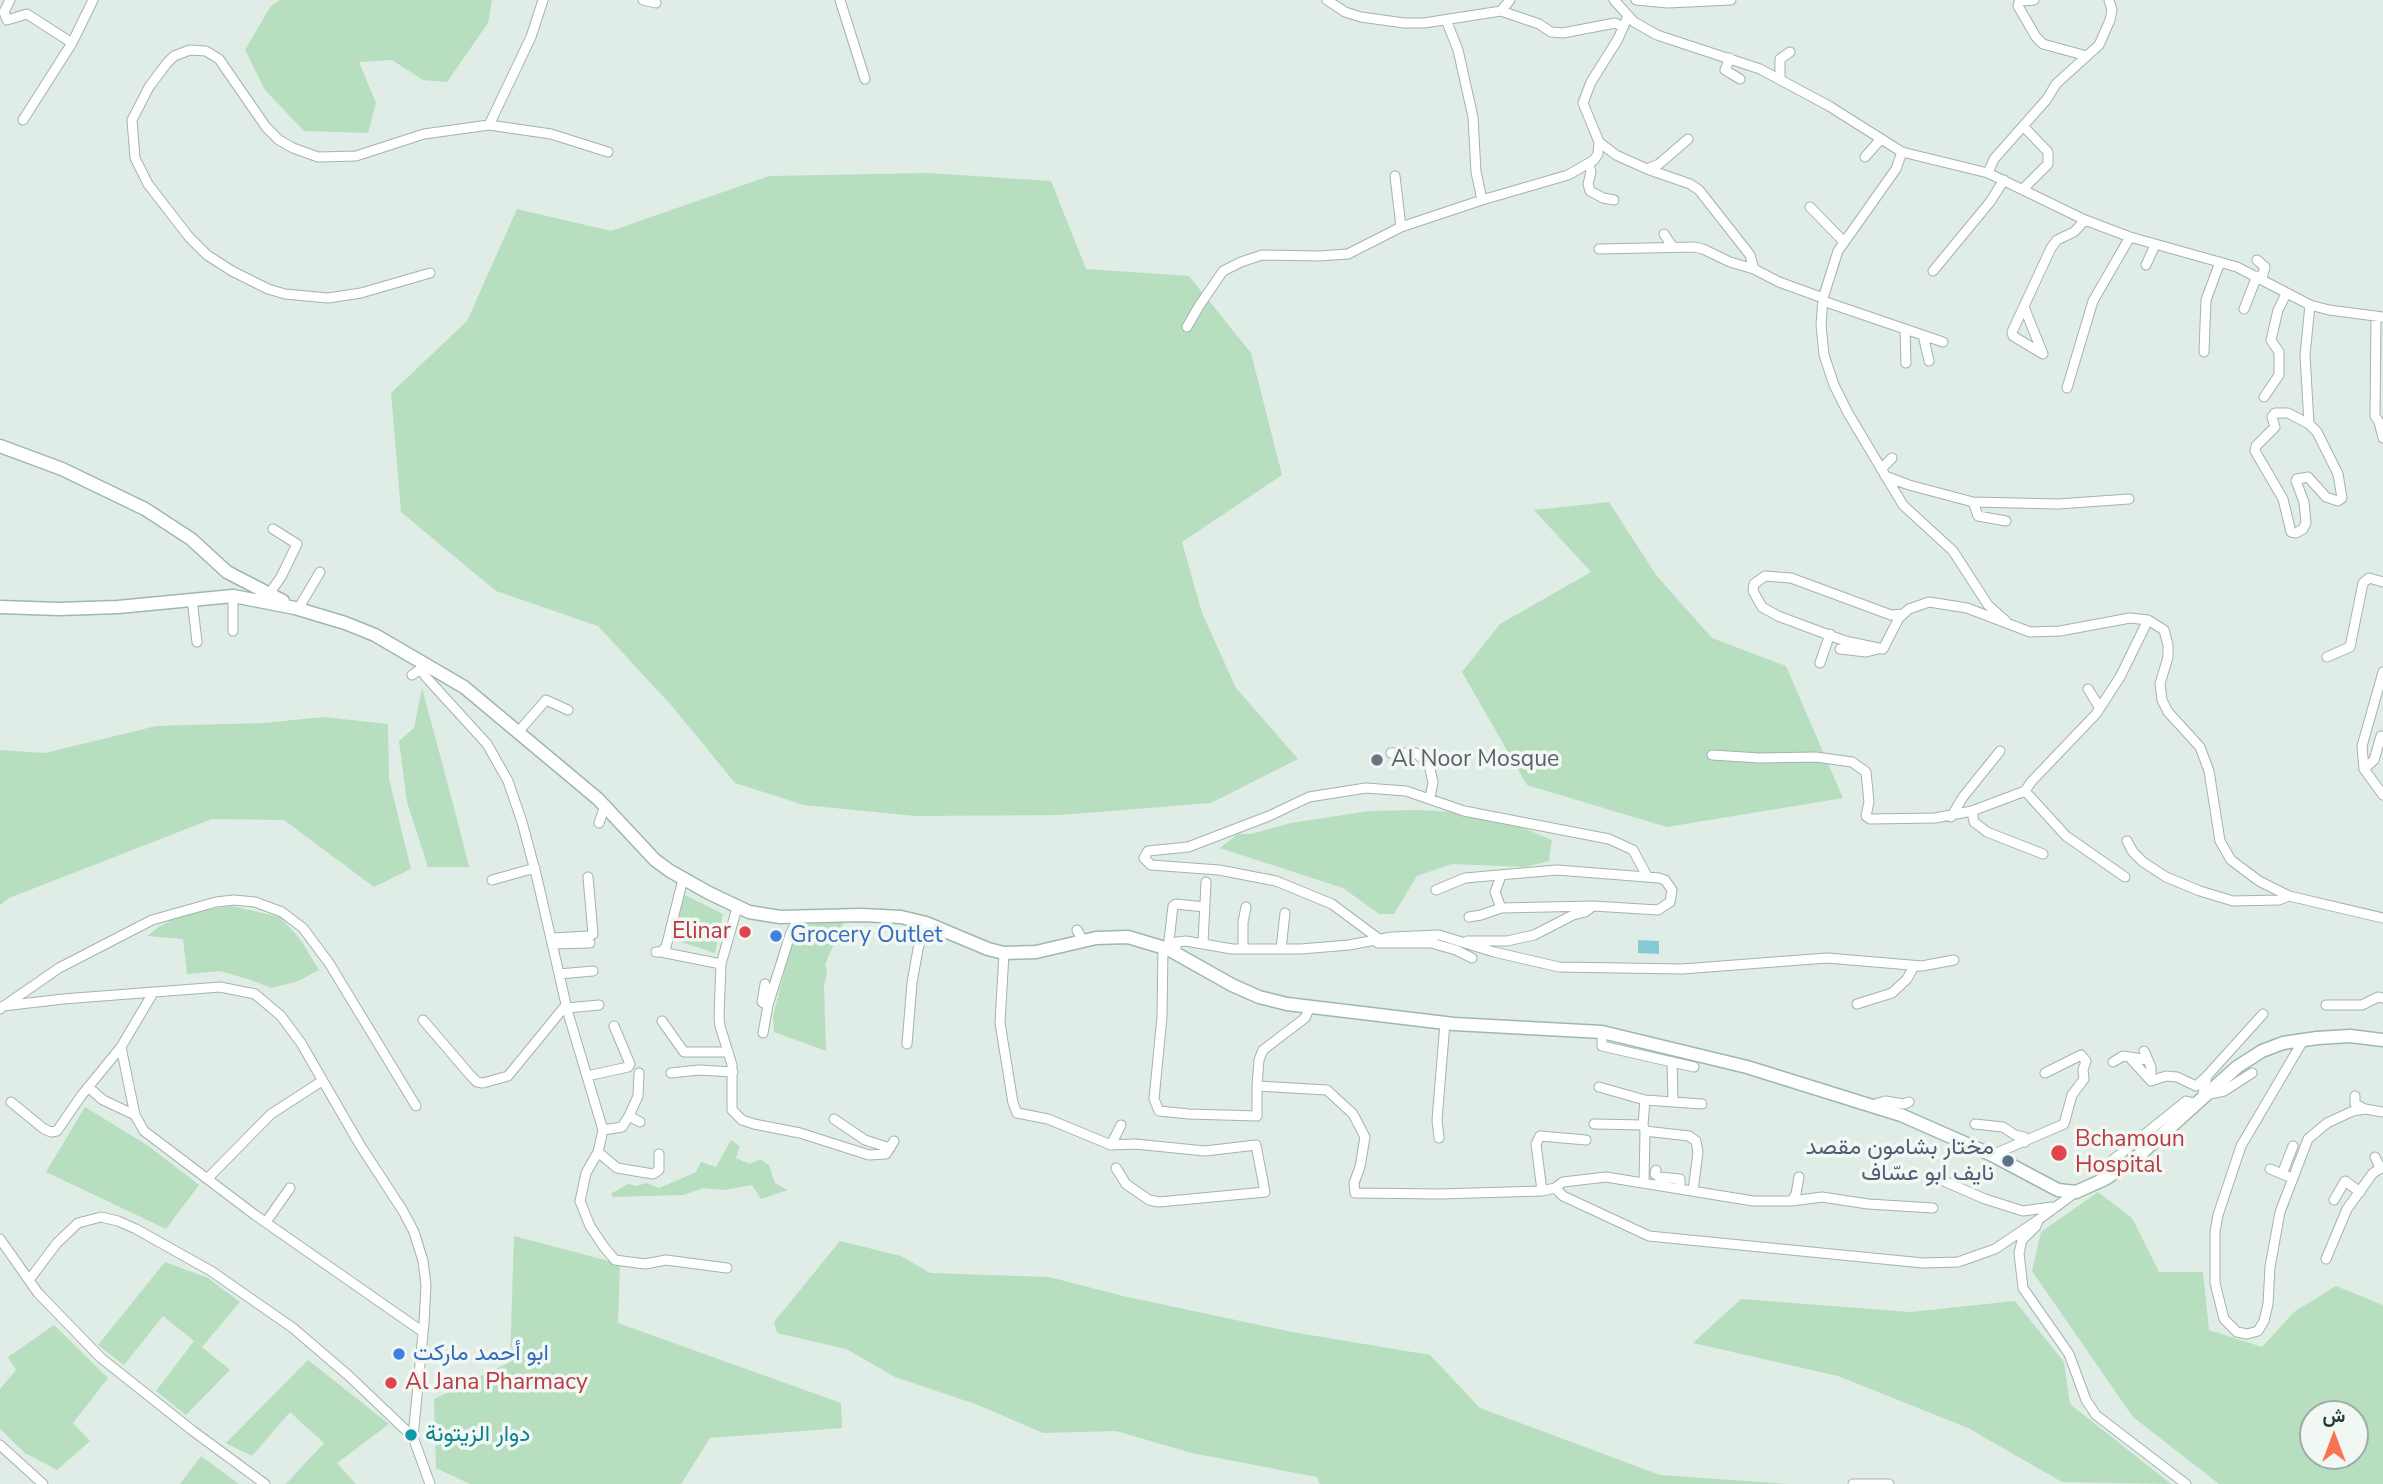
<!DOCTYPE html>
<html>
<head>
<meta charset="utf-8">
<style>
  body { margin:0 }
  #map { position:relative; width:2383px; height:1484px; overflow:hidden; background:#e0ece6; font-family:"Nunito Sans",Vazirmatn,sans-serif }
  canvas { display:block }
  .north { position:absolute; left:2299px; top:1400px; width:70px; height:70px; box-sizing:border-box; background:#f1f8f4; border:2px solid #9dada7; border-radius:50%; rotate:0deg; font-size:19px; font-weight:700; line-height:28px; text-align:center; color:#203d34 }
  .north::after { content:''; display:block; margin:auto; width:24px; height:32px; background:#f87352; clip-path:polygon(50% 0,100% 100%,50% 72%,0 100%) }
</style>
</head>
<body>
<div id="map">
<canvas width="2383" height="1484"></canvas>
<div class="north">ش</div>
</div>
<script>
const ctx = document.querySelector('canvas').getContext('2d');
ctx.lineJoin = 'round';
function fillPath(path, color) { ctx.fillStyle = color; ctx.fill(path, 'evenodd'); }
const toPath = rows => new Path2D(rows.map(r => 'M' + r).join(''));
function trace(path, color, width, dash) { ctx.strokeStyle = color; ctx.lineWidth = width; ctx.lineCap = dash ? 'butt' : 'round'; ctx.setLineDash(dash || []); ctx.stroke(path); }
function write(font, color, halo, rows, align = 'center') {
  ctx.font = font + ' "Nunito Sans",Vazirmatn,sans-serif'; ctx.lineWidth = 7; ctx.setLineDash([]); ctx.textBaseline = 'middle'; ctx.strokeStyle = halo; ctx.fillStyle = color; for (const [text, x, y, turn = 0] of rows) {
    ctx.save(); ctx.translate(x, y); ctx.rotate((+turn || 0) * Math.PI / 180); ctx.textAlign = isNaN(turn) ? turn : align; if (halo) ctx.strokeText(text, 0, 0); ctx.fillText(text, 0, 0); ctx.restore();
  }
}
const green = toPath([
  [280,0,492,0,488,23,447,82,423,80,392,60,359,62,376,103,368,133,304,131,265,90,245,50,270,7],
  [929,173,1051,181,1086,269,1189,276,1251,353,1282,475,1182,542,1202,613,1236,688,1298,759,1211,803,1060,815,915,816,804,805,735,783,671,705,598,626,496,591,401,512,391,393,467,321,517,209,611,231,769,176],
  [1609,502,1656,575,1712,638,1786,666,1843,798,1667,827,1527,785,1462,672,1500,624,1591,572,1534,510],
  [422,688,452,800,469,867,428,867,407,802,399,741,414,728],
  [323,717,388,724,389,779,411,869,374,887,284,820,212,819,9,898,0,905,0,750,45,753,156,726,264,723],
  [1416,810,1458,812,1516,825,1552,840,1549,861,1525,867,1452,864,1417,876,1394,914,1379,914,1343,888,1220,848,1238,834,1251,834,1291,823,1369,811],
  [685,895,723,914,715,953,672,939],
  [232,906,280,917,300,939,319,970,298,981,272,988,251,980,220,971,187,974,183,939,147,936,160,926,188,912],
  [844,922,825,964,827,973,824,986,826,1051,774,1032,773,1016,794,934,799,925],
  [85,1107,150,1147,199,1185,166,1229,46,1172],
  [731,1140,740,1146,736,1158,750,1164,760,1159,769,1165,775,1183,788,1190,761,1199,752,1185,723,1190,703,1188,683,1195,612,1197,612,1193,628,1184,637,1186,646,1183,659,1188,676,1181,696,1172,701,1162,716,1167],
  [2098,1192,2132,1218,2159,1272,2203,1272,2209,1330,2262,1347,2294,1312,2336,1286,2383,1305,2383,1484,2219,1484,2133,1417,2032,1271,2041,1232],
  [2313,1414,2355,1414,2355,1456,2313,1456],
  [514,1236,620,1264,618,1323,841,1403,842,1428,710,1438,681,1484,470,1484,436,1468,434,1399,510,1362],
  [840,1241,901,1256,930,1273,1049,1277,1123,1296,1292,1332,1430,1355,1480,1408,1660,1475,1789,1484,1320,1484,1317,1477,1192,1453,1116,1431,1043,1433,978,1405,895,1377,846,1349,777,1333,774,1322],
  [165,1262,208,1278,240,1302,202,1347,230,1370,186,1415,156,1391,194,1341,163,1316,124,1365,98,1345],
  [1741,1299,1910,1312,2015,1301,2064,1362,2070,1404,2171,1484,2062,1482,1968,1428,1838,1376,1693,1343],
  [54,1325,108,1378,73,1423,90,1441,57,1470,25,1453,0,1429,0,1389,16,1370,8,1357],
  [308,1360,389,1424,337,1463,356,1484,286,1484,324,1443,290,1412,252,1456,226,1443],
  [201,1456,239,1484,180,1484]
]);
const water = toPath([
  [1638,940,1659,941,1659,954,1638,953]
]);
const street = toPath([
  [10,0,4,12,7,20,27,14,72,43],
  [643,0,656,3],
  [840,0,865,79],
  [1327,0,1345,12,1361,17,1404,23,1424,23,1501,11,1539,24,1551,32,1563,33,1615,23,1623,27],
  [1614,0,1634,22,1657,35,1760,69,1829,106,1902,152,1988,173,2085,220,2130,237,2237,267,2310,305,2329,310,2383,317],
  [1636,0,1668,3,1731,0],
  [2034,0,2023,1,2019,2,2018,6,2036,37,2043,44,2087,56],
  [1501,11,1510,0],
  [1628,16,1618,39,1591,82,1583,103,1599,142,1616,155,1647,169,1690,184,1699,190,1750,255,1754,269,1779,282,1823,298],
  [1446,20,1458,50,1473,117,1476,172,1482,200],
  [1730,58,1725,70,1740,79],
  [1780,79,1780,59,1790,52],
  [23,120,72,43,93,0],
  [489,125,551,134,608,152],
  [2023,126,2048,152,2048,164,2023,189],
  [1902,152,1896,169,1838,251,1823,298,1821,325,1824,355,1834,385,1848,413,1903,505,1953,551,1988,605,2006,621],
  [1865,157,1880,140],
  [1589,164,1591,172,1588,184,1590,191,1603,198,1614,200],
  [1647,169,1659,164,1688,139],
  [1988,173,1994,159,2047,99,2056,84,2099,45,2110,20,2112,10,2109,0],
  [1395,176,1401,227],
  [1810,207,1844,242],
  [1664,234,1672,246],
  [1599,249,1694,247,1703,249,1730,262,1754,269],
  [2257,260,2265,267,2262,278],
  [2146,265,2155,245],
  [1933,271,1990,202,2004,180],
  [430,273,361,293,328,298,285,294,268,289,232,271,207,255,189,237,148,184,135,158,132,120,149,87,167,63,174,56,190,50,206,51,219,59,266,127,279,140,293,148,318,157,356,156,424,134,489,125,531,37,543,0],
  [1823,301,1943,342],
  [2024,307,2043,354,2013,336,2012,332,2051,248,2057,240,2074,232,2085,220],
  [2244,309,2257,276],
  [2376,316,2375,416,2379,422,2383,438],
  [1187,327,1199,306,1223,271,1241,262,1262,255,1319,256,1348,254,1401,227,1482,200,1568,175,1594,160,1598,154,1599,142],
  [1905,329,1906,363],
  [1923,335,1929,361],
  [2204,352,2206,300,2220,262],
  [2067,388,2093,301,2130,237],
  [2264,397,2279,375,2279,352,2271,340,2278,310,2286,294],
  [2309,424,2288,413,2275,413,2272,417,2275,427,2256,446,2255,451,2283,499,2291,532,2296,533,2303,529,2306,523,2304,502,2296,481,2297,479,2308,477,2326,497,2338,501,2342,498,2338,474,2317,432,2309,424,2305,355,2310,305],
  [1881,469,1892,458],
  [1885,476,1909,485,1973,502,2058,504,2129,499],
  [1973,502,1978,516,2006,521],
  [269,594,281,577,297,544,273,529],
  [192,599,197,642],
  [298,609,320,572],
  [1903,614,1891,615,1791,578,1765,576,1754,584,1753,591,1762,607,1778,616,1845,641,1883,649,1899,618,1909,609,1929,602,1967,608,2030,632,2060,631,2130,618,2148,620,2164,630,2168,645,2168,657,2160,684,2162,700,2168,712,2200,747,2209,771,2220,841,2231,860,2259,881,2289,896,2383,918],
  [233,631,233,596],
  [1840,649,1866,652,1878,649],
  [2327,657,2350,647,2363,583,2369,578,2383,582],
  [419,660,425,676,487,744,508,781,522,822,537,878,568,1013,603,1130,598,1152,586,1173,580,1201,590,1226,604,1247,615,1260,645,1264,666,1260,727,1268],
  [1820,663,1830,634],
  [2383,672,2362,746,2364,769,2383,795],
  [412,675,422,668],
  [2088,689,2100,708],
  [519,731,546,700,568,710],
  [1391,753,1416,753,1429,765,1433,782,1430,798],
  [1712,755,1760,758,1816,757,1852,762,1866,772,1869,802,1866,816,1870,819,1935,818,1972,811,2025,791,2031,782,2096,714,2120,677,2148,620],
  [2364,769,2374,760,2381,736],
  [2025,791,2066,836,2125,877],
  [1972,811,1974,822,1987,832,2043,854],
  [1951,817,1963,797,2000,751],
  [599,823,605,806],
  [2127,841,2133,852,2143,862,2166,877,2200,891,2233,901,2279,900,2289,896],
  [492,880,535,868],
  [1436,890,1465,878,1557,870,1659,878,1665,880,1672,890,1670,902,1658,910,1593,906,1501,908,1481,915,1469,917],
  [737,908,721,964,719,1017,720,1026,732,1065,732,1110,742,1120,754,1124,800,1133,869,1155,886,1154,894,1141],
  [1501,908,1495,892,1501,876],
  [1077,930,1083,941],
  [551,938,589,936,593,934,588,877],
  [1379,939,1332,904,1276,881,1219,870,1151,865,1144,858,1148,851,1188,847,1269,816,1309,797,1366,788,1406,791,1464,811,1609,839,1633,850,1647,876],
  [1467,941,1507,941,1534,935,1573,915,1585,912,1593,906],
  [1378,943,1431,943,1456,950,1472,958],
  [552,944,590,943],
  [1203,944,1206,882],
  [1163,947,1162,1017,1154,1099,1159,1111,1189,1114,1257,1116,1257,1086],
  [1168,949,1173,906,1176,904,1205,907],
  [1243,949,1243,922,1246,907],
  [1281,949,1285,913],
  [656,952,661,952,666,947,683,879],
  [661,952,721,964],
  [1175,952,1177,942,1186,941,1232,949,1301,949,1349,945,1392,937,1439,935,1494,952,1559,967,1682,969,1827,958,1922,966,1954,960],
  [1004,953,1000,1023,1013,1103,1017,1113,1048,1119,1111,1145,1121,1125],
  [559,974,593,971],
  [765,984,762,1002,768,1005],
  [153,993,121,1047,135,1115,144,1131,255,1215,423,1332],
  [1857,1004,1892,993,1907,979,1914,966],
  [2326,1005,2362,1005,2378,997,2383,998],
  [4,1006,59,968,152,920,216,902,234,900,255,902,282,912,303,928,329,963,416,1106],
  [1310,1007,1305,1018,1263,1050,1259,1060,1257,1086,1327,1090,1353,1114,1365,1137,1360,1167,1354,1183,1355,1193,1439,1194,1542,1191,1555,1188],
  [567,1008,599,1005],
  [0,1009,3,1006,63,999,220,987,255,994,281,1016,301,1043,360,1145,403,1211,414,1232,423,1261,426,1285,424,1323,413,1437,430,1484],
  [423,1020,471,1076,477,1082,483,1083,508,1076,566,1005],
  [662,1021,684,1052,727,1052],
  [1602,1032,1602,1046,1694,1067],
  [763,1033,768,1005,790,935,798,918],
  [2304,1039,2241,1146,2218,1215,2215,1232,2215,1283,2224,1319,2237,1332,2247,1334,2258,1331,2264,1321,2268,1304,2270,1267,2280,1212,2308,1139,2327,1123,2353,1111,2365,1109,2383,1112],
  [907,1044,912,983,918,949,926,923],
  [2144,1051,2151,1067,2151,1081],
  [2131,1059,2151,1081],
  [1672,1062,1673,1098],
  [2113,1062,2123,1056,2148,1060],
  [671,1073,699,1070,733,1072],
  [587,1076,628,1067,630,1064,614,1026],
  [2151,1081,2166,1076,2177,1077,2196,1086,2207,1076],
  [88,1087,103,1100,135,1115],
  [1599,1087,1645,1100,1643,1125],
  [2210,1094,2224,1091,2252,1073],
  [2355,1096,2355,1104,2363,1108],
  [2202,1098,2207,1076,2263,1014],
  [1645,1100,1702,1104],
  [11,1102,44,1129,51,1132,57,1131,81,1096,121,1047],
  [1872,1105,1885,1101,1904,1104,1909,1102],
  [629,1116,640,1122],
  [834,1119,865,1140,890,1148],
  [1594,1124,1643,1125,1645,1131,1644,1183],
  [1975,1124,2003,1127,2015,1135,2024,1137,2025,1142],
  [603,1130,622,1127,629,1116,638,1096,639,1073],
  [1645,1131,1689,1136,1696,1141,1698,1152,1693,1191],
  [1439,1138,1437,1120,1445,1023],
  [1111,1145,1135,1144,1205,1151,1256,1145,1265,1192,1159,1202,1149,1200,1126,1184,1116,1168],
  [598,1152,617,1168,653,1174,659,1170,659,1154],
  [1992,1155,2064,1124,2072,1095,2084,1079,2083,1070,2086,1061,2081,1055,2045,1073],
  [2375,1157,2380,1168],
  [2270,1169,2287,1176],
  [1656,1170,1655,1174,1659,1177,1680,1179,1680,1189],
  [2282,1174,2293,1146],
  [1932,1176,1985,1199,2023,1211,2052,1207],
  [208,1178,271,1114,322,1081],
  [2105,1179,2109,1163,2186,1101,2197,1104],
  [1542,1191,1536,1144,1540,1136,1586,1140],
  [2076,1192,2038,1220,2036,1226,2022,1240,2019,1253,2023,1288,2069,1354,2086,1400,2096,1415,2186,1484],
  [2334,1200,2345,1181,2360,1192],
  [1792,1201,1796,1194,1799,1177],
  [1933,1208,1868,1204,1822,1197,1792,1201,1753,1201,1606,1177,1563,1182,1555,1188,1563,1196,1649,1236,1923,1263,1958,1262,1995,1249,2038,1220],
  [266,1222,290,1188],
  [0,1239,38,1293,101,1358,193,1431,265,1484],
  [2326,1259,2347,1209,2373,1173,2383,1167],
  [29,1280,57,1243,78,1223,101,1217,118,1221,136,1229,211,1271,293,1328,349,1376,413,1437],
  [0,1445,43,1484],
  [1853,1484,1889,1484]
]);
const secondary = toPath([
  [0,446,62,469,145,509,191,539,227,572,283,601],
  [0,607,59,609,118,607,233,596,295,608,345,623,375,635,464,687,598,799,655,860,670,871,709,893,749,912,780,917,862,915,901,917,926,923,988,949,1004,953,1036,952,1096,938,1128,937,1168,949,1232,985,1259,997,1287,1004,1454,1024,1602,1032,1747,1067,1901,1115,1992,1155,2058,1190,2076,1192,2105,1179,2135,1159,2237,1067,2262,1051,2283,1043,2317,1038,2350,1036,2383,1040]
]);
const markers = [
  [1377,760,7,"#6b7280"],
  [745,932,7,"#e0444e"],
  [776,936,7,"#3f7fe0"],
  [2059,1153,9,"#e0444e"],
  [2008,1161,7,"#5c6f8a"],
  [399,1354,7,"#3f7fe0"],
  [391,1383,7,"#e0444e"],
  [411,1435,7,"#0f9aa8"]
];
const worshipNames = [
  ["Al Noor Mosque",1391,760]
];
const healthNames = [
  ["Elinar",731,932,"right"],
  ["Bchamoun",2075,1140],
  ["Hospital",2075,1166],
  ["Al Jana Pharmacy",405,1383]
];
const shopNames = [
  ["Grocery Outlet",790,936],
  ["ابو أحمد ماركت",413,1354]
];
const serviceNames = [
  ["مختار بشامون مقصد",1994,1148],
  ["نايف ابو عسّاف",1994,1174]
];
const cultureNames = [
  ["دوار الزيتونة",425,1435]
];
fillPath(green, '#b8dec0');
fillPath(water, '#85cbd4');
trace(street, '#a3b4ad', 11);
trace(secondary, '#9eb8ae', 15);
trace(street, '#fff', 9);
trace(secondary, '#fff', 12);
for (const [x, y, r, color] of markers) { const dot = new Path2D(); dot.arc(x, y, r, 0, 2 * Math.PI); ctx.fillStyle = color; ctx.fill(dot); trace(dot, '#f1f8f4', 2.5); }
write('23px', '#5b616d', '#f1f8f4', worshipNames, 'left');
write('23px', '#be3a42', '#f1f8f4', healthNames, 'left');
write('23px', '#366cbe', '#f1f8f4', shopNames, 'left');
write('23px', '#4e5e75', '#f1f8f4', serviceNames, 'right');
write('23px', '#0d838f', '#f1f8f4', cultureNames, 'left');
</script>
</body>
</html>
